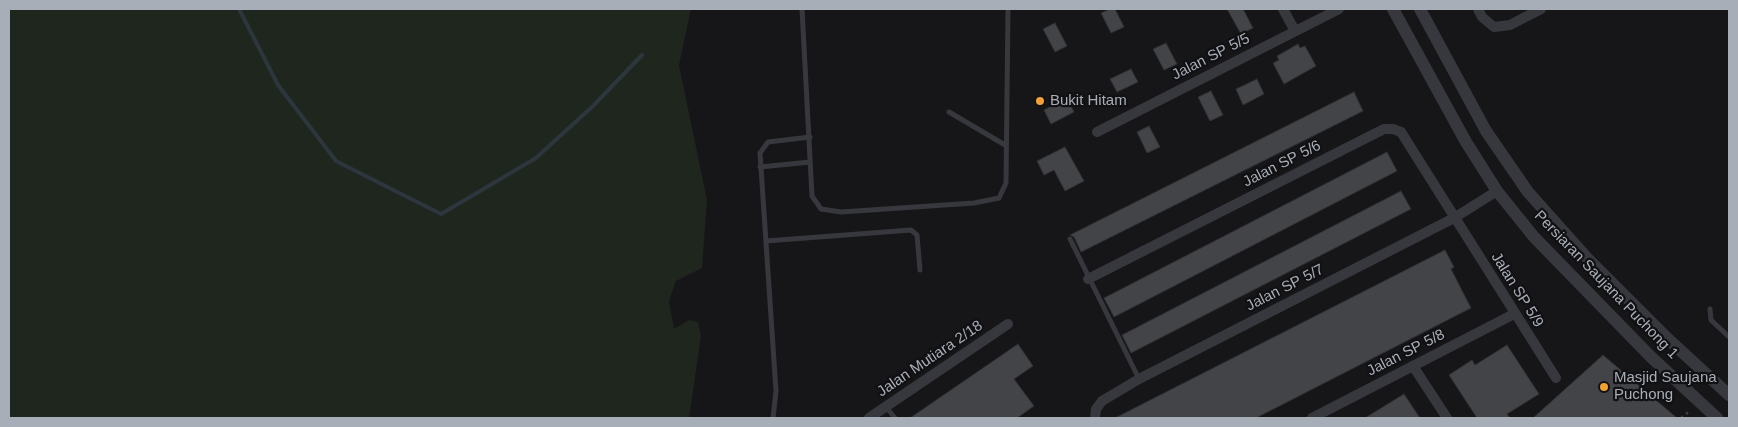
<!DOCTYPE html>
<html>
<head>
<meta charset="utf-8">
<style>
  body { margin:0 }
  #map { position:relative; width:1738px; height:427px; overflow:hidden; background:#161618; font-family:Arial,sans-serif }
  canvas { display:block }
  .frame { position:absolute; inset:0; border:10px solid #a8aeb8; pointer-events:none }
</style>
</head>
<body>
<div id="map">
<canvas width="1738" height="427"></canvas>
<div class="frame"></div>
</div>
<script>
const ctx = document.querySelector('canvas').getContext('2d');
ctx.lineJoin = 'round';
function fillPath(path, color) { ctx.fillStyle = color; ctx.fill(path, 'evenodd'); }
const toPath = rows => new Path2D(rows.map(r => 'M' + r).join(''));
function trace(path, color, width, dash) { ctx.strokeStyle = color; ctx.lineWidth = width; ctx.lineCap = dash ? 'butt' : 'round'; ctx.setLineDash(dash || []); ctx.stroke(path); }
function write(font, color, halo, rows, align = 'center') {
  ctx.font = font + ' Arial,sans-serif'; ctx.lineWidth = 4.5; ctx.setLineDash([]); ctx.textBaseline = 'middle'; ctx.strokeStyle = halo; ctx.fillStyle = color; for (const [text, x, y, turn = 0] of rows) {
    ctx.save(); ctx.translate(x, y); ctx.rotate((+turn || 0) * Math.PI / 180); ctx.textAlign = isNaN(turn) ? turn : align; if (halo) ctx.strokeText(text, 0, 0); ctx.fillText(text, 0, 0); ctx.restore();
  }
}
const green = toPath([
  [9,9,691,9,679,65,707,200,702,268,676,281,669,301,674,329,689,320,698,322,701,336,689,418,9,418]
]);
const stream = toPath([
  [239,9,278,85,336,161,441,214,536,158,593,106,642,55]
]);
const building = toPath([
  [1110,9,1115,9,1124,27,1111,33,1101,13,1110,9],
  [1227,9,1243,9,1253,28,1241,34,1227,9],
  [1055,23,1067,46,1055,52,1043,29,1055,23],
  [1166,43,1177,64,1164,70,1153,49,1166,43],
  [1298,44,1300,48,1305,46,1316,66,1284,84,1273,63,1279,60,1277,56,1298,44],
  [1131,69,1138,82,1117,92,1110,79,1131,69],
  [1257,79,1264,94,1243,105,1236,89,1257,79],
  [1211,91,1223,115,1210,121,1198,97,1211,91],
  [1354,92,1363,111,1081,252,1074,237,1070,235,1354,92],
  [1067,98,1074,112,1051,124,1044,110,1067,98],
  [1149,126,1160,147,1147,153,1137,132,1149,126],
  [1065,147,1084,181,1065,191,1054,170,1044,175,1037,161,1065,147],
  [1387,152,1397,171,1114,317,1104,298,1387,152],
  [1401,191,1411,209,1131,353,1122,335,1401,191],
  [1445,250,1454,267,1451,269,1471,308,1256,418,1115,418,1445,250],
  [1018,344,1033,366,1014,379,1034,406,1017,418,910,418,1018,344],
  [1507,345,1539,394,1507,414,1510,418,1477,418,1449,375,1472,360,1475,365,1507,345],
  [1603,355,1677,418,1533,418,1603,355],
  [1404,394,1420,418,1365,418,1404,394]
]);
const path = toPath([
  [1681,418,1691,410]
]);
const service = toPath([
  [802,9,812,196,821,209,841,212,974,203,999,198,1006,183,1008,9],
  [949,112,1005,145],
  [760,167,810,162],
  [1070,239,1139,379],
  [766,241,911,230,917,235,920,270],
  [1710,309,1711,320,1729,337],
  [886,407,895,418],
  [773,418,776,391,760,153,768,142,810,137]
]);
const minor = toPath([
  [1283,9,1295,31],
  [1478,9,1482,17,1494,27,1510,25,1541,9],
  [1097,132,1339,9],
  [1088,279,1384,129,1393,129,1401,132,1556,378],
  [1413,366,1447,418],
  [869,418,1008,324],
  [1095,418,1096,409,1102,401,1139,379,1454,218,1497,191],
  [1312,418,1514,314]
]);
const tertiary = toPath([
  [1393,9,1466,142,1497,191,1534,237,1651,357,1717,418],
  [1420,9,1486,131,1528,192,1587,258,1667,338,1729,395]
]);
const markers = [
  [1040,101,5,"#f2a234"],
  [1604,387,5,"#f2a234"]
];
const streetNames = [
  ["Jalan SP 5/5",1211,57,-27],
  ["Jalan SP 5/6",1282,164,-27],
  ["Persiaran Saujana Puchong 1",1606,285,46],
  ["Jalan SP 5/7",1285,288,-27],
  ["Jalan SP 5/9",1517,290,58],
  ["Jalan SP 5/8",1406,353,-27],
  ["Jalan Mutiara 2/18",930,359,-34]
];
const poiNames = [
  ["Bukit Hitam",1050,101],
  ["Masjid Saujana",1614,378],
  ["Puchong",1614,395]
];
fillPath(green, '#1e261e');
trace(stream, '#2c363c', 4);
fillPath(building, '#424448');
trace(building, '#303034', 1);
trace(path, '#3d4044', 2.5, [2.5, 4]);
trace(service, '#37383d', 5);
trace(minor, '#37383d', 10);
trace(tertiary, '#37383d', 12);
for (const [x, y, r, color] of markers) { const dot = new Path2D(); dot.arc(x, y, r, 0, 2 * Math.PI); ctx.fillStyle = color; ctx.fill(dot); trace(dot, '#111113', 2); }
write('15px', '#a8aeb8', '#111113', streetNames);
write('15px', '#a8aeb8', '#111113', poiNames, 'left');
</script>
</body>
</html>
